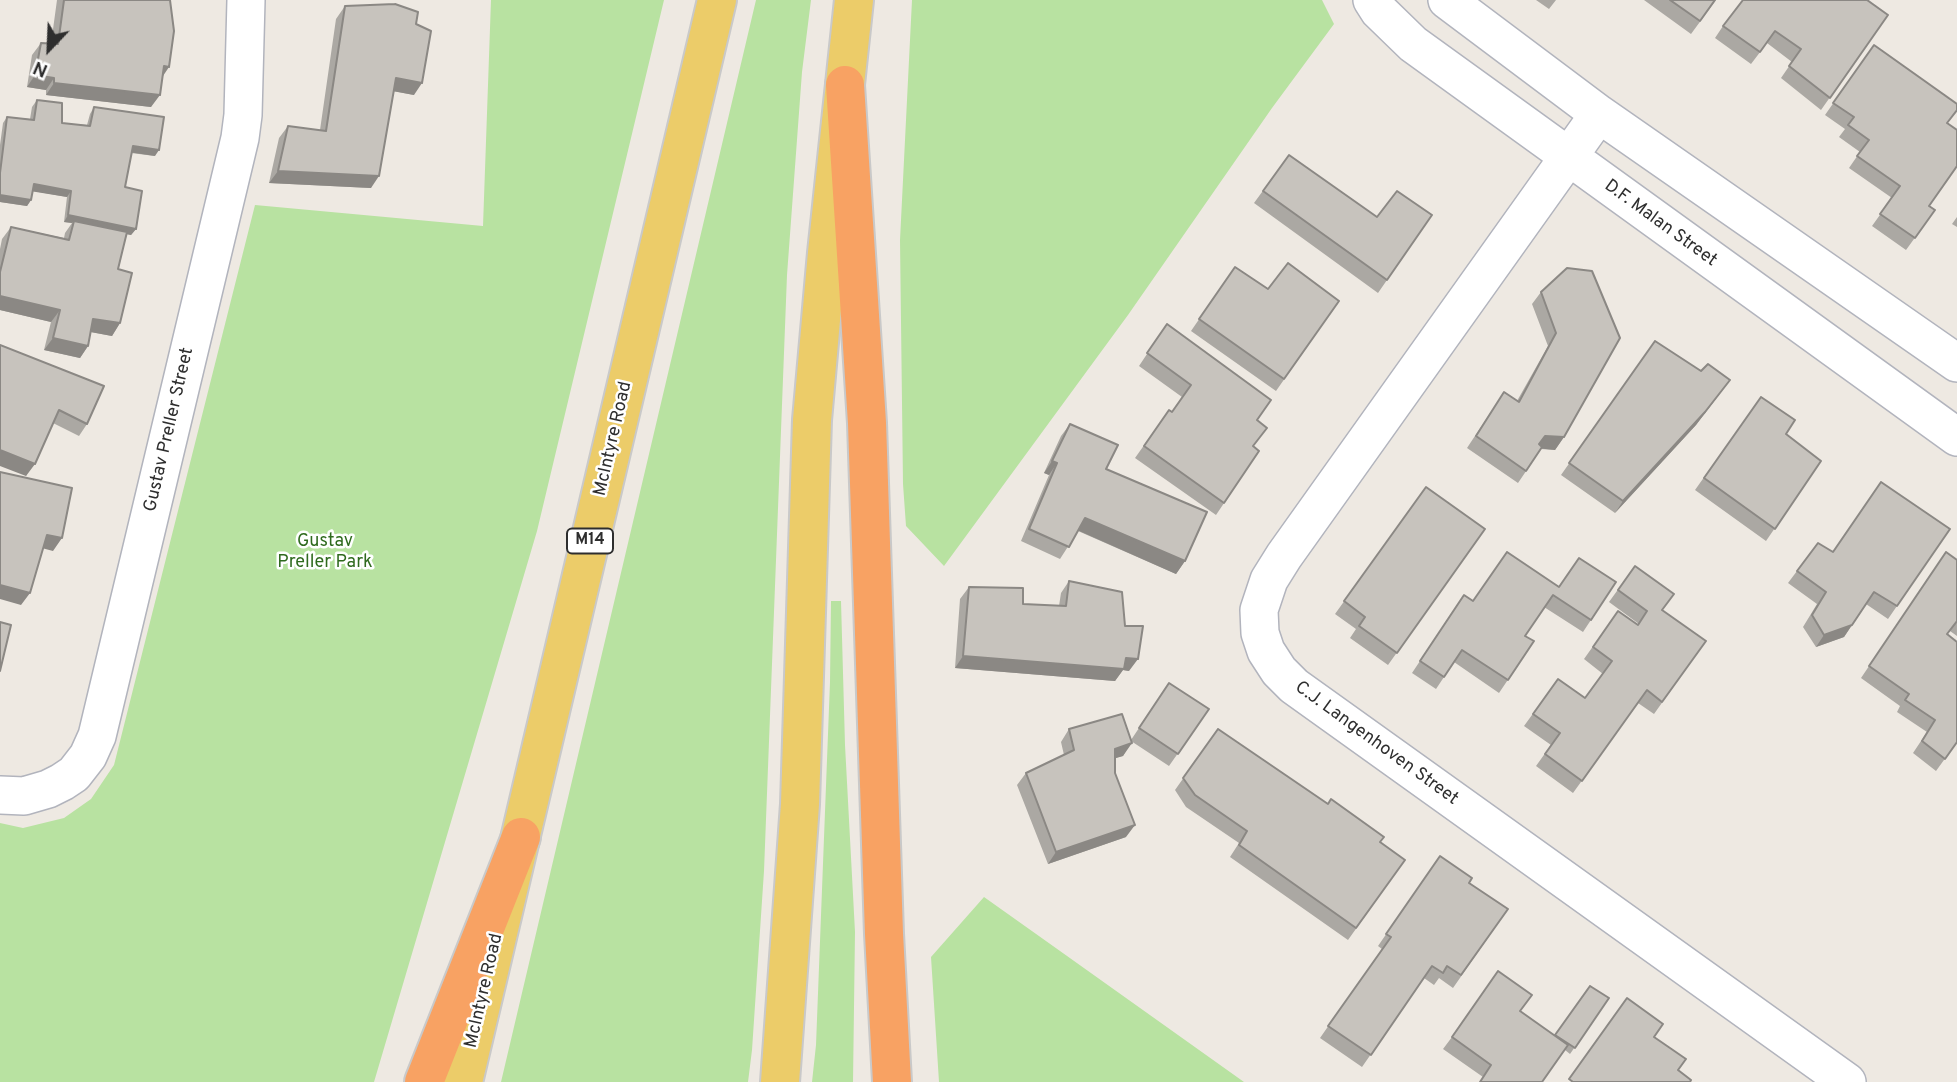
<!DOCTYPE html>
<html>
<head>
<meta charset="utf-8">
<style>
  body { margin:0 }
  #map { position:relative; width:1957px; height:1082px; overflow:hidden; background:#eee9e2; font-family:Overpass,sans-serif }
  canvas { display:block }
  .north { position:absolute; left:14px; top:14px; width:70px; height:70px; -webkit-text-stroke:5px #fff; paint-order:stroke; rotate:203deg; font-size:19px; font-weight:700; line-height:28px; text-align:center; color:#2e2e2e }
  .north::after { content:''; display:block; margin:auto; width:24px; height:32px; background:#2e2e2e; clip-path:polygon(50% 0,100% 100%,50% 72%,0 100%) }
</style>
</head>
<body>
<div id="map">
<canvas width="1957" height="1082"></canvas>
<div class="north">N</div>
</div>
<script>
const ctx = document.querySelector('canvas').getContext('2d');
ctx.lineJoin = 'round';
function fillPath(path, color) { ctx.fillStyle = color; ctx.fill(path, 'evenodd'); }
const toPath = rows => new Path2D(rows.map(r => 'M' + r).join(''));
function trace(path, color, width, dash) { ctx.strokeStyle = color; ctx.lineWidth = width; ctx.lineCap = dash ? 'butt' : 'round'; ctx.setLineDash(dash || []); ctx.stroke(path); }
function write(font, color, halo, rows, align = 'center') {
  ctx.font = font + ' Overpass,sans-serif'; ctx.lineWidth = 5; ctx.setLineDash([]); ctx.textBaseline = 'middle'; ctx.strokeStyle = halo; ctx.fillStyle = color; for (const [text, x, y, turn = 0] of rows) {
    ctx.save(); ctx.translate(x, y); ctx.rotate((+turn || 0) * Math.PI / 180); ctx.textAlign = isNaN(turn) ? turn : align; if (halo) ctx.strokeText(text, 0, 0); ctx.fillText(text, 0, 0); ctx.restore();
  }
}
const green = toPath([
  [491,0,664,0,537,531,374,1082,0,1082,0,823,23,828,64,818,91,799,114,765,255,205,483,226],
  [756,0,811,0,802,72,787,275,764,871,752,1050,748,1082,501,1082],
  [912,0,1322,0,1334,24,1272,108,1128,315,944,566,906,526,903,484,900,240],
  [831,601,841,601,845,745,855,932,853,1082,812,1082,816,1045,830,682],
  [984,897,1053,946,1244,1082,939,1082,931,957]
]);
const street = toPath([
  [1372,0,1379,11,1413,44,1957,437],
  [1447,0,1599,114,1957,363],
  [1599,114,1284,556,1269,580,1259,610,1260,633,1266,651,1279,671,1294,686,1847,1082],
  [0,795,24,796,48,789,62,782,74,774,88,756,97,736,240,138,243,115,246,0]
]);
const primary = toPath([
  [463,1082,717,0],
  [780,1082,800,804,812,420,827,253,854,0]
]);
const highway = toPath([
  [845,85,867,423,884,934,892,1082],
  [424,1082,521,837]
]);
const wall = toPath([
  [57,0,170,0,162,77,151,107,46,95,46,90,27,87,32,55,41,43,51,44],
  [1536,0,1556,0,1549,9],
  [1644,0,1716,0,1691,34],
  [345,6,416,24,414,95,393,91,371,188,269,183,279,138,288,126,320,130,336,19],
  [1888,15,1821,110,1781,78,1792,62,1767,43,1751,64,1715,38,1723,26],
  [1874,45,1948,123,1929,206,1935,210,1906,250,1872,226,1892,198,1849,168,1860,152,1839,137,1845,129,1825,115],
  [37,100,62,123,87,125,90,114,94,107,155,156,131,153,125,187,136,229,131,235,127,234,118,269,120,323,112,336,91,332,88,346,80,358,44,350,51,322,0,310,0,249,2,239,11,227,64,238,65,233,72,223,64,222,67,197,33,191,31,200,27,206,0,202,0,145,3,123,7,117,30,119,32,107],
  [1289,155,1377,217,1432,215,1378,293,1254,203],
  [1957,217,1957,227,1952,224],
  [1235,267,1268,289,1339,301,1276,391,1191,331],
  [1567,268,1564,437,1555,450,1541,449,1518,483,1467,448,1504,392,1517,401,1548,346,1532,304,1541,292],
  [1167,324,1257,420,1253,447,1259,451,1216,515,1135,458,1169,410,1172,412,1182,397,1139,366],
  [1655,341,1701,371,1730,380,1696,425,1615,513,1561,475],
  [0,345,87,424,79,436,53,423,26,476],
  [1761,397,1786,434,1821,461,1766,541,1695,490],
  [1070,424,1106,469,1185,561,1176,574,1078,531,1060,559,1021,541,1049,475,1044,473,1061,436],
  [1426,487,1485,529,1388,665,1350,638,1356,629,1335,614],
  [1950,529,1888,619,1866,604,1844,637,1816,647,1803,627,1817,604,1788,583,1818,543,1832,552],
  [1946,552,1957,560,1957,636,1950,631,1947,635,1957,742,1936,771,1913,753,1927,732,1897,712,1900,706,1861,678],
  [1635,566,1662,610,1706,641,1654,714,1638,703,1573,793,1536,766,1551,745,1524,726,1558,679,1585,698,1603,674,1584,659,1618,611,1638,625,1639,624,1609,602],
  [1069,581,1129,671,1123,670,1115,681,955,668,960,599,969,587,1023,604,1059,606,1061,593],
  [1616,582,1583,632,1544,607,1525,636,1534,641,1499,693,1454,662,1436,689,1412,673,1464,595,1473,601,1559,586],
  [1169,683,1209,709,1169,766,1131,741,1123,756,1115,758,1115,773,1126,837,1048,864,1017,785,1026,773,1064,755,1061,742,1069,729,1131,740],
  [1218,729,1405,860,1348,940,1230,857,1239,843,1186,807,1175,790],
  [1440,856,1469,883,1508,909,1453,988,1439,978,1434,985,1424,978,1362,1067,1320,1038,1382,949,1378,946],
  [1590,986,1609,998,1570,1054,1565,1050,1483,1077,1443,1049,1452,1037,1520,1011,1555,1036]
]);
const shadedWall = toPath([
  [164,66,169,67,161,79],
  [35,75,54,78,46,90,27,87],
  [396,78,422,83,414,95,387,90],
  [54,83,160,95,151,107,46,95],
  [133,146,159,150,155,156,128,152],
  [278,171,379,176,371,188,269,183],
  [34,184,71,191,67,197,30,191],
  [0,195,31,200,27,206,0,202],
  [68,215,136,229,131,235,73,224,74,221,72,223,64,222],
  [0,296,60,310,51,322,0,310],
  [93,319,120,323,112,336,85,331],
  [53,338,88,346,80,358,44,350],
  [1730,380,1696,425,1615,513,1623,501],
  [1545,436,1564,437,1555,450,1536,448],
  [0,450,35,464,26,476,0,466],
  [1052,461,1057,463,1049,475,1044,473],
  [1085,518,1185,561,1176,574,1077,530],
  [47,535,62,538,53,551,38,547],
  [0,585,30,593,21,605,0,599],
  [1852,625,1844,637,1816,647,1824,635],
  [963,656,1126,658,1138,659,1129,671,1123,670,1115,681,955,668],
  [1132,743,1123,756,1106,761,1115,749],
  [1135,825,1126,837,1048,864,1056,852]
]);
const building = toPath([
  [64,0,170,0,174,31,169,67,164,66,160,95,54,83,54,78,35,75,41,43,58,44,64,0],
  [1670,0,1715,0,1700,21,1670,0],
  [1743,0,1867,0,1888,15,1830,98,1789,66,1801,49,1775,31,1760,52,1723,26,1743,0],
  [395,4,418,12,416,24,431,31,422,83,396,78,379,176,278,171,288,126,326,131,345,6,395,4],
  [1874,45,1957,104,1957,110,1947,123,1957,130,1957,166,1929,206,1935,210,1915,238,1880,214,1900,186,1857,156,1869,140,1848,125,1854,117,1833,103,1874,45],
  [37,100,62,103,62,123,90,126,94,107,164,117,159,150,133,146,125,187,142,191,136,229,68,215,71,191,34,184,31,200,0,195,0,173,7,117,34,120,37,100],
  [1289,155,1377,217,1397,191,1432,215,1387,280,1263,191,1289,155],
  [74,221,127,232,118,269,132,273,120,323,93,319,88,346,53,338,60,310,0,296,0,272,11,227,69,240,74,221],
  [1288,263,1339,301,1284,379,1199,319,1235,267,1268,289,1288,263],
  [1567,268,1592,271,1620,338,1564,437,1545,436,1539,444,1542,447,1526,471,1476,436,1504,392,1519,402,1556,333,1541,292,1567,268],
  [1167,324,1271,400,1257,420,1267,428,1253,446,1259,451,1224,503,1144,446,1169,410,1172,412,1191,385,1147,353,1167,324],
  [1655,341,1701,371,1708,364,1730,380,1705,412,1623,501,1569,463,1655,341],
  [0,345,104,386,87,424,59,410,35,464,0,450,0,345],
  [1761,397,1795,420,1786,434,1821,461,1775,529,1704,478,1761,397],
  [1070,424,1118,445,1106,469,1207,512,1185,561,1085,518,1069,547,1029,529,1057,463,1052,461,1070,424],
  [0,472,72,488,62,538,47,535,30,593,0,585,0,472],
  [1881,482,1950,529,1897,606,1874,592,1852,625,1824,635,1812,615,1826,592,1797,571,1818,543,1833,552,1881,482],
  [1426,487,1485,529,1397,653,1359,626,1365,617,1344,601,1426,487],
  [1507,552,1559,587,1579,558,1616,582,1591,620,1553,595,1525,636,1534,641,1508,680,1462,650,1444,677,1420,661,1464,595,1473,601,1507,552],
  [1946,552,1957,560,1957,621,1947,634,1957,642,1957,742,1945,759,1922,741,1935,720,1905,700,1909,694,1869,666,1946,552],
  [1635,566,1674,594,1662,610,1706,641,1662,702,1647,690,1582,781,1545,754,1560,733,1533,714,1558,679,1585,698,1612,661,1593,647,1618,611,1638,625,1647,611,1618,590,1635,566],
  [1069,581,1122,592,1125,626,1143,626,1138,659,1126,658,1124,669,963,656,969,587,1023,588,1023,604,1066,606,1069,581],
  [0,622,11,625,0,671,0,622],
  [1169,683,1209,709,1178,754,1139,728,1169,683],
  [1122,714,1132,743,1115,749,1115,773,1135,825,1056,852,1026,773,1074,750,1069,729,1122,714],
  [1218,729,1328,804,1331,799,1384,837,1380,842,1405,860,1356,928,1239,845,1247,831,1195,795,1183,778,1218,729],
  [1440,856,1472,878,1469,883,1508,909,1461,975,1447,966,1443,973,1432,966,1371,1055,1328,1026,1391,937,1386,934,1440,856],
  [1498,971,1532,995,1520,1011,1568,1045,1542,1082,1480,1082,1491,1065,1452,1037,1498,971],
  [1590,986,1609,998,1575,1048,1555,1035,1590,986],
  [1627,998,1663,1024,1654,1037,1686,1059,1678,1070,1691,1080,1690,1082,1573,1082,1569,1079,1627,998]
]);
const shields = [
  [590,541,46]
];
const shieldNames = [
  ["M14",590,541]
];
const streetNames = [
  ["D.F. Malan Street",1660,224,36],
  ["Gustav Preller Street",170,430,-77],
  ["McIntyre Road",614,439,-77],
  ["C.J. Langenhoven Street",1376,744,36],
  ["McIntyre Road",485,991,-77]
];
const parkNames = [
  ["Gustav",325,542],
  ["Preller Park",325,563]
];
fillPath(green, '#b8e2a1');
trace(street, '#b2b4bd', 40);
trace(primary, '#c9c9c9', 42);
trace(highway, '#c9c9c9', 42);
trace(street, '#fff', 37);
trace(primary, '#eccc69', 38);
trace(highway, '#f8a263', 38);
fillPath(wall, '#aba8a3');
fillPath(shadedWall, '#8b8884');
fillPath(building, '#c7c3bd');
trace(building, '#8b8884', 2);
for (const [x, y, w] of shields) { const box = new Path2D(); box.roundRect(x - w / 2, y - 12.5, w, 25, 5); ctx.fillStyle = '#fff'; ctx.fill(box); trace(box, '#2e2e2e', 2); }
write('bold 16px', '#2e2e2e', null, shieldNames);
write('18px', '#2e2e2e', '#fff', streetNames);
write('18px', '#2f6a1e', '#fff', parkNames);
</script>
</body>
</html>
